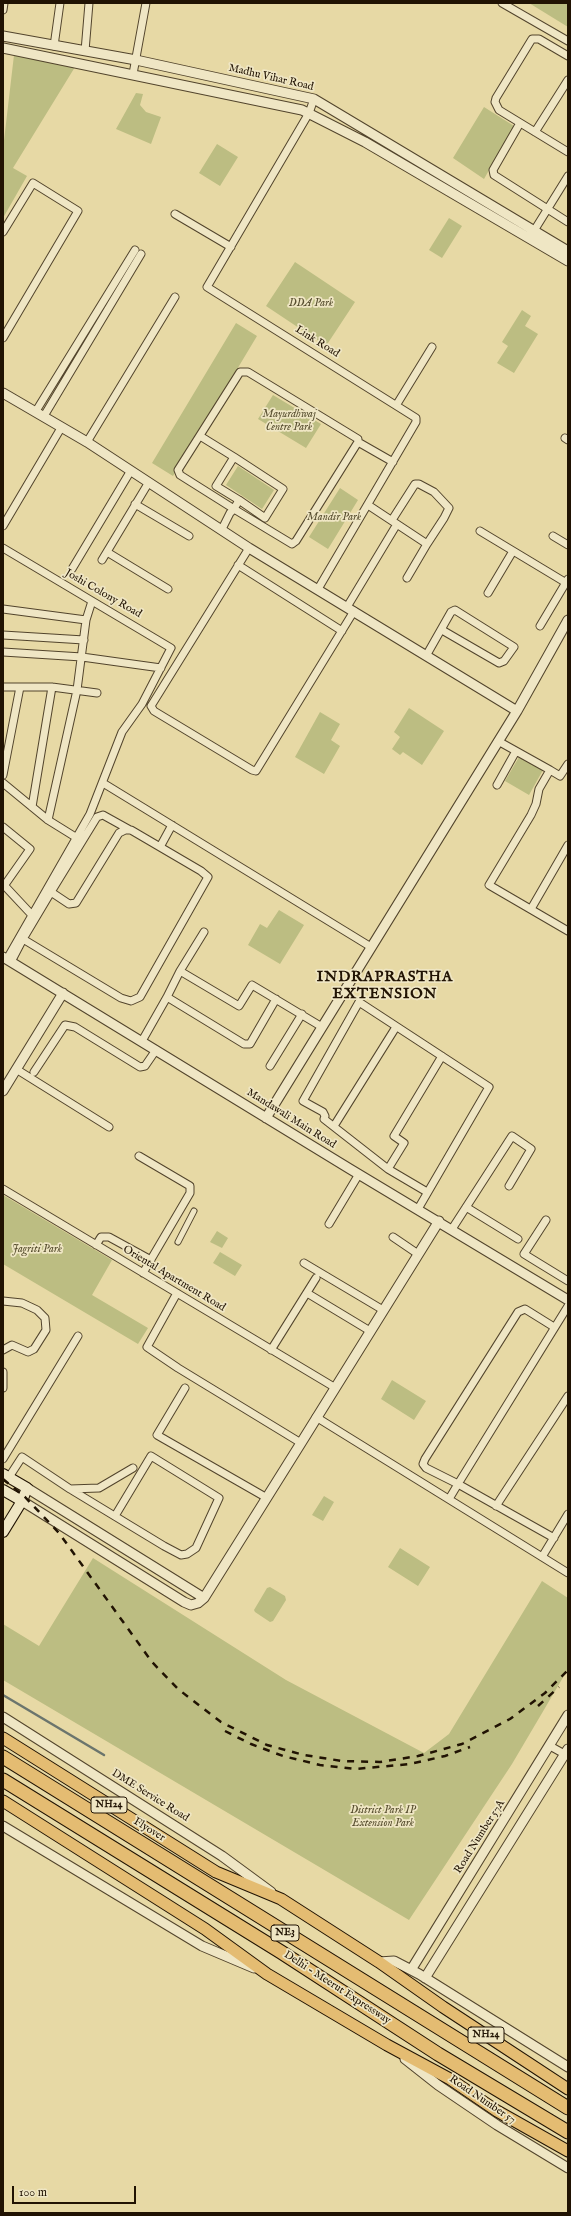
<!DOCTYPE html>
<html>
<head>
<meta charset="utf-8">
<style>
  body { margin:0 }
  #map { position:relative; width:571px; height:2216px; overflow:hidden; background:#e7d9a5; font-family:"IM FELL English",serif }
  canvas { display:block }
  .frame { position:absolute; inset:0; border:4px solid #211303; pointer-events:none }
  .scale { position:absolute; left:12px; top:2186px; width:124px; height:18px; box-sizing:border-box; border:2px solid #211303; border-top:0; padding-left:5px; font-size:12px; line-height:14px; white-space:nowrap; color:#211303; -webkit-text-stroke:3px #efe6c4; paint-order:stroke }
</style>
</head>
<body>
<div id="map">
<canvas width="571" height="2216"></canvas>
<div class="frame"></div>
<div class="scale">100 m</div>
</div>
<script>
const ctx = document.querySelector('canvas').getContext('2d');
ctx.lineJoin = 'round';
function fillPath(path, color) { ctx.fillStyle = color; ctx.fill(path, 'evenodd'); }
const toPath = rows => new Path2D(rows.map(r => 'M' + r).join(''));
function trace(path, color, width, dash) { ctx.strokeStyle = color; ctx.lineWidth = width; ctx.lineCap = dash ? 'butt' : 'round'; ctx.setLineDash(dash || []); ctx.stroke(path); }
function write(font, color, halo, rows, align = 'center') {
  ctx.font = font + ' "IM FELL English",serif'; ctx.lineWidth = 3.5; ctx.setLineDash([]); ctx.textBaseline = 'middle'; ctx.strokeStyle = halo; ctx.fillStyle = color; for (const [text, x, y, turn = 0] of rows) {
    ctx.save(); ctx.translate(x, y); ctx.rotate((+turn || 0) * Math.PI / 180); ctx.textAlign = isNaN(turn) ? turn : align; if (halo) ctx.strokeText(text, 0, 0); ctx.fillText(text, 0, 0); ctx.restore();
  }
}
const green = toPath([
  [529,3,568,3,568,27],
  [14,55,75,67,13,168,27,176,3,218,3,149],
  [136,93,143,94,140,105,146,112,161,117,151,144,116,129],
  [484,107,514,126,484,179,453,158],
  [217,144,238,157,220,186,199,173],
  [449,218,462,226,442,258,429,250],
  [295,262,355,302,326,346,266,306],
  [522,310,531,316,525,326,538,334,514,373,497,363,508,346,502,342],
  [236,323,257,336,173,476,152,463],
  [273,395,321,424,306,448,258,419],
  [238,466,274,490,262,509,226,485],
  [340,488,358,500,328,549,309,537],
  [409,708,444,731,422,765,403,752,400,755,392,749,400,737,394,732],
  [320,712,340,724,331,740,340,746,324,774,295,757],
  [519,757,543,770,529,795,505,781],
  [279,910,304,925,280,964,248,945,260,924,267,928],
  [3,1195,112,1260,92,1295,148,1328,138,1344,3,1264],
  [217,1231,228,1238,222,1248,210,1242],
  [220,1252,242,1265,235,1276,213,1263],
  [392,1380,426,1401,414,1420,381,1399],
  [324,1496,334,1502,323,1521,312,1515],
  [400,1548,430,1567,418,1586,388,1567],
  [93,1558,286,1680,424,1753,449,1734,542,1581,568,1598,568,1669,512,1764,409,1920,3,1680,3,1624,39,1646],
  [270,1587,285,1596,286,1600,273,1621,270,1622,255,1612,254,1610,267,1588]
]);
const stream = toPath([
  [3,1695,104,1755]
]);
const pedestrian = toPath([
  [178,1242,194,1211]
]);
const minor = toPath([
  [502,3,568,41],
  [3,10,4,3],
  [54,46,60,3],
  [85,51,89,3],
  [568,56,539,39,532,39,496,98,495,102,499,110,568,152],
  [133,74,146,3],
  [314,99,309,113,207,287,416,418,416,422,318,589],
  [520,123,493,170,494,175,568,222],
  [535,132,568,80],
  [175,214,231,247],
  [3,232,33,183,78,211,3,338],
  [532,234,568,176],
  [397,404,432,347],
  [36,411,135,250],
  [44,416,141,254],
  [200,436,234,457],
  [565,438,568,440],
  [87,442,175,297],
  [358,442,393,462],
  [135,504,189,536],
  [368,505,427,544,407,578],
  [392,520,415,484,419,484,434,492,449,508,444,518,427,544],
  [3,526,61,428],
  [222,529,230,513,234,509,180,475,178,470,240,372,248,372,358,439,358,442,296,541,292,544,234,509,239,500,265,518,283,489,234,457,216,486,239,500],
  [480,531,568,584],
  [553,536,568,545],
  [3,548,171,648,142,704,122,732,90,814,7,959],
  [249,548,151,706,154,711,252,770,256,771,354,611],
  [107,552,168,589],
  [102,560,149,482],
  [238,565,342,631],
  [72,569,130,472],
  [488,593,513,551],
  [347,607,397,524],
  [3,609,86,620],
  [540,626,568,579],
  [3,635,84,640],
  [3,652,82,657,161,668],
  [426,656,451,612,455,610,514,647,504,661,499,663,442,630],
  [3,687,52,687,97,693],
  [498,741,550,770,539,789,536,804,531,815,489,885,568,931],
  [550,770,560,776,568,764],
  [3,775,20,687],
  [3,783,48,820,77,838],
  [103,783,371,947],
  [497,785,516,751],
  [32,807,52,687],
  [48,820,77,690,86,620,92,601],
  [3,827,30,849,4,886],
  [160,847,172,825],
  [3,884,31,914],
  [51,892,97,817,103,815,130,830],
  [531,909,568,845],
  [11,962,23,939,121,998,131,1001,140,997,208,877,201,871,131,830,125,830,119,833,76,903,69,904,51,892,23,939],
  [180,971,204,932],
  [167,997,180,971,239,1006,252,985,322,1027],
  [142,1041,167,997,244,1044,250,1044,276,999],
  [270,1066,302,1014],
  [16,1069,109,1127],
  [34,1072,65,1025,75,1027,140,1067,145,1066,156,1050],
  [334,1126,396,1027],
  [139,1156,190,1186,190,1193,143,1273],
  [388,1169,404,1143,394,1136,442,1056],
  [3,1189,334,1387],
  [466,1207,518,1239],
  [418,1209,489,1087,359,1002,303,1101,323,1112,325,1116,324,1119,388,1169,427,1192],
  [546,1220,524,1254,568,1281],
  [329,1224,359,1174],
  [452,1229,512,1136,531,1149,509,1186],
  [393,1237,418,1254],
  [96,1245,101,1237,109,1237,151,1260],
  [304,1263,383,1310],
  [177,1293,147,1347,178,1368,301,1443],
  [307,1293,370,1331],
  [3,1301,22,1303,37,1310,45,1318,46,1330,34,1349,28,1352,12,1345,3,1350],
  [554,1327,525,1309,518,1312,425,1459,423,1464,426,1468,458,1484,568,1306],
  [271,1350,316,1278],
  [3,1372,3,1388],
  [185,1388,157,1435,267,1498],
  [316,1417,568,1573],
  [3,1459,78,1336],
  [9,1477,22,1457,70,1489,164,1546,181,1555,187,1554,196,1548,219,1498,151,1456,115,1516],
  [70,1489,99,1488,133,1468],
  [449,1499,458,1484,554,1538],
  [496,1506,568,1396],
  [542,1557,568,1514],
  [550,1746,568,1756]
]);
const tertiary = toPath([
  [3,36,136,60,314,99,568,251],
  [3,48,302,110,365,142,568,261],
  [3,393,87,442,249,548,517,711],
  [3,957,350,1169,568,1300],
  [3,1091,63,993],
  [266,1118,517,711,568,620],
  [27,1488,204,1598],
  [22,1501,184,1602,191,1605,198,1603,204,1598,301,1443,439,1221],
  [3,1717,222,1856,271,1892],
  [3,1826,202,1946,254,1968],
  [379,1962,394,1961,419,1974,568,2067],
  [411,1970,568,1715],
  [425,1978,568,1749],
  [405,2059,438,2085,497,2125,568,2168]
]);
const secondary = toPath([
  [3,1474,27,1488,22,1501,3,1532],
  [3,1490,22,1501]
]);
const trunk = toPath([
  [3,1738,216,1872,281,1899,379,1962,443,2007,568,2089],
  [3,1801,205,1929,267,1974,387,2045,450,2079,497,2111,568,2151]
]);
const motorway = toPath([
  [3,1757,568,2108],
  [3,1780,281,1952,438,2054,568,2132]
]);
const rail = toPath([
  [3,1479,25,1497,59,1533,152,1662,178,1689,221,1722,267,1745,304,1755,342,1761,380,1762,418,1756,462,1744,510,1719,545,1693,568,1670],
  [538,1706,559,1687],
  [225,1731,251,1744,283,1756,320,1765,355,1769,410,1764,445,1756,470,1747]
]);
const shields = [
  [109,1805,36],
  [285,1933,28],
  [486,2035,36]
];
const shieldNames = [
  ["NH24",109,1805],
  ["NE3",285,1933],
  ["NH24",486,2035]
];
const streetNames = [
  ["Madhu Vihar Road",271,78,13],
  ["Link Road",317,342,32],
  ["Joshi Colony Road",103,594,30],
  ["Mandawali Main Road",291,1119,32],
  ["Oriental Apartment Road",174,1279,31],
  ["DME Service Road",150,1796,32],
  ["Flyover",149,1830,32],
  ["Road Number 57A",480,1837,-58],
  ["Delhi - Meerut Expressway",337,1988,33],
  ["Road Number 57",482,2100,34]
];
const parkNames = [
  ["DDA Park",311,304],
  ["Mayurdhwaj",289,415],
  ["Centre Park",289,428],
  ["Mandir Park",334,518],
  ["Jagriti Park",37,1250],
  ["District Park IP",383,1811],
  ["Extension Park",383,1824]
];
const districtNames = [
  ["INDRAPRASTHA",385,978],
  ["EXTENSION",385,995]
];
fillPath(green, '#bcbd82');
trace(stream, '#6b756d', 2.5);
trace(pedestrian, '#52442c', 7);
trace(minor, '#52442c', 9);
trace(tertiary, '#52442c', 11);
trace(secondary, '#211303', 12);
trace(trunk, '#211303', 13);
trace(motorway, '#211303', 15);
trace(pedestrian, '#efe6c4', 5);
trace(minor, '#efe6c4', 7);
trace(tertiary, '#efe6c4', 9);
trace(secondary, '#efe6c4', 10);
trace(trunk, '#e4bc72', 11);
trace(motorway, '#e4bc72', 13);
trace(rail, '#211303', 2.5, [7, 7]);
for (const [x, y, w] of shields) { const box = new Path2D(); box.roundRect(x - w / 2, y - 8, w, 16, 3); ctx.fillStyle = '#efe6c4'; ctx.fill(box); trace(box, '#211303', 1); }
write('bold 10px', '#211303', null, shieldNames);
write('11px', '#211303', '#efe6c4', streetNames);
write('italic 11px', '#574e2f', '#efe6c4', parkNames);
ctx.letterSpacing = '1px';
write('bold 15px', '#211303', '#efe6c4', districtNames);
ctx.letterSpacing = '0px';
</script>
</body>
</html>
